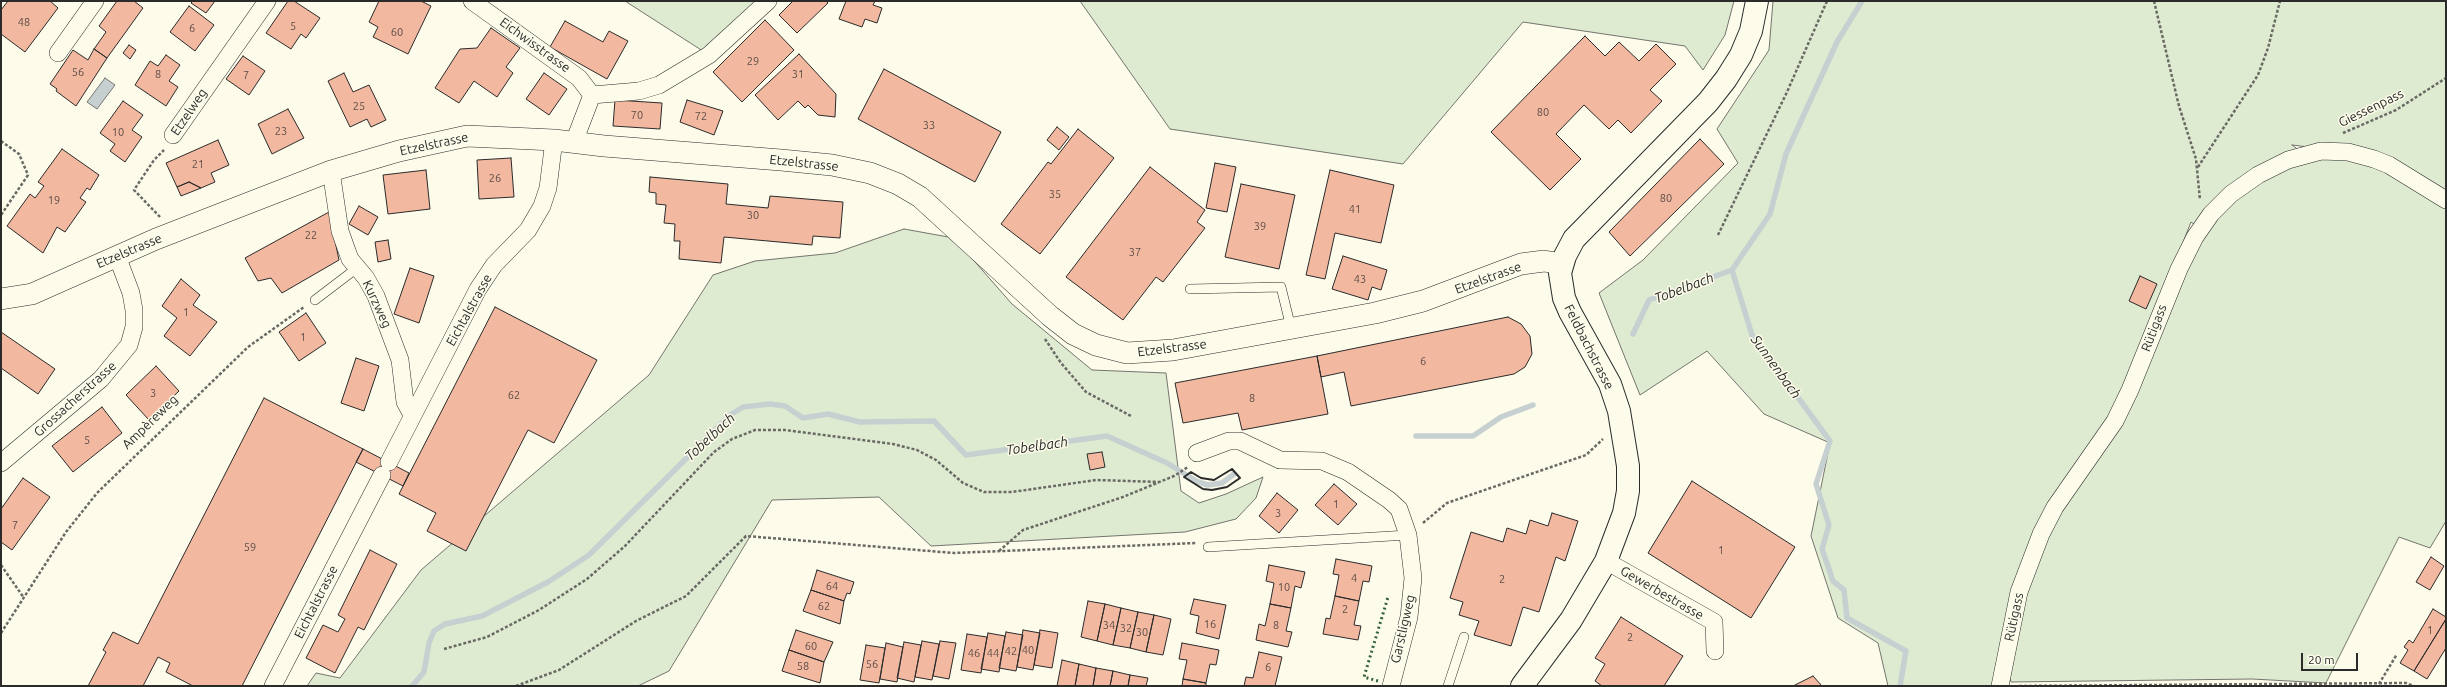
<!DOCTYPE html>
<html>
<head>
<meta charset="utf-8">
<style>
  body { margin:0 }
  #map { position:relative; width:2447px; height:687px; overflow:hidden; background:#fdfbea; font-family:Ubuntu,sans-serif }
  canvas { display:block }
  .frame { position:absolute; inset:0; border:2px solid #2b2b2b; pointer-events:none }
  .scale { position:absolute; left:2301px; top:653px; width:57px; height:18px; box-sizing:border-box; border:2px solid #2b2b2b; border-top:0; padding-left:5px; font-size:12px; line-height:14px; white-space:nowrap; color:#2b2b2b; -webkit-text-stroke:3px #fdfbea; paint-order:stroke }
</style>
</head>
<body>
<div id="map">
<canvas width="2447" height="687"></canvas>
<div class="frame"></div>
<div class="scale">20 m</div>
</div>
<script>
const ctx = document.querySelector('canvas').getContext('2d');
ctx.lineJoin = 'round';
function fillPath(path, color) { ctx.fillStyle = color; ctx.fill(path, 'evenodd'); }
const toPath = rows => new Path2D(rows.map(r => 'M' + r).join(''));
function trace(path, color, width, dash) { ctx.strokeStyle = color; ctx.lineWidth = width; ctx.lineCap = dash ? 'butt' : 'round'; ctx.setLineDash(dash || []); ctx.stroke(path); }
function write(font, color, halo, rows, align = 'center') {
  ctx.font = font + ' Ubuntu,sans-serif'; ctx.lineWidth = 3; ctx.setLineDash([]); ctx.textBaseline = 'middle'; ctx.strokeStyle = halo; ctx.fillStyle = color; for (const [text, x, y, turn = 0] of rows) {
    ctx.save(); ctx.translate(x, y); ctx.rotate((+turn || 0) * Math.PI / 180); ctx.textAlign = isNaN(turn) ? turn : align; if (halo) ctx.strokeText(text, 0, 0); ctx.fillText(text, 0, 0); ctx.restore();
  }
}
const green = toPath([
  [625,1,768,1,709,55,625,1],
  [1080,1,1734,1,1725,35,1703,70,1685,46,1523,22,1403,164,1170,129,1080,1],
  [1773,1,2446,1,2446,521,2430,548,2399,537,2326,683,2252,679,2011,682,2008,673,2028,574,2061,509,2120,425,2188,263,2205,232,2191,222,2129,379,2098,439,2047,508,2013,585,1995,686,1888,686,1878,643,1838,618,1811,536,1830,443,1764,414,1707,351,1640,395,1599,293,1643,260,1738,163,1717,129,1769,50,1773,1],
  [2292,145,2332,150,2332,151,2304,154,2292,145],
  [904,229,954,238,1012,304,1092,370,1166,373,1181,491,1199,503,1226,494,1263,477,1256,498,1236,519,1185,532,931,546,879,497,772,500,669,671,638,686,307,686,316,673,340,678,421,570,649,375,713,275,755,261,835,253,904,229]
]);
const water = toPath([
  [105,78,115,85,97,109,87,102,105,78]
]);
const stream = toPath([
  [1862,1,1837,42,1786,154,1770,214,1732,270,1752,335,1830,441,1816,484,1829,525,1822,549,1833,581,1844,590,1847,618,1906,651,1900,686],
  [1633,334,1649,300,1732,270],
  [1416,436,1473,436,1501,417,1533,405],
  [412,686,424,672,429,643,434,631,445,624,482,616,548,582,589,555,730,415,743,407,770,404,785,406,803,418,828,414,860,422,934,421,966,455,1107,436,1167,463,1198,482,1208,485,1222,483,1234,474]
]);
const building = toPath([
  [8,1,50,1,58,8,25,52,1,34,1,10,8,1],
  [117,1,134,1,143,8,107,58,94,49,106,32,99,26,117,1],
  [193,1,215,1,206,13,191,3,193,1],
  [288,1,294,1,320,18,306,38,301,34,291,49,266,33,288,1],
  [379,1,421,1,431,6,408,54,373,37,378,27,369,22,379,1],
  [793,1,826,1,828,3,797,33,779,15,793,1],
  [846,1,875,1,873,5,882,8,877,23,865,19,862,27,839,19,846,1],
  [189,6,214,25,195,51,170,32,189,6],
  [765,20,794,50,742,102,713,72,765,20],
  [565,21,603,42,609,31,628,41,607,79,550,47,565,21],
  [491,28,520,48,506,67,513,73,497,97,474,81,459,103,435,88,460,49,477,48,491,28],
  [1585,36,1605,56,1619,42,1639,61,1656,44,1676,64,1650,90,1662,101,1631,133,1618,120,1609,129,1584,105,1556,134,1581,159,1550,190,1491,132,1585,36],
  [129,45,136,50,130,59,123,53,129,45],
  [94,49,107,58,76,106,56,91,57,89,50,84,73,50,88,60,94,49],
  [799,54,836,94,835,117,818,115,808,105,805,108,798,101,778,120,755,95,799,54],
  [166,55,180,65,169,81,178,87,166,106,135,85,150,61,158,66,166,55],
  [243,56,265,71,249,95,226,79,243,56],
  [884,69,1001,132,975,182,858,119,884,69],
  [344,73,353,92,369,85,386,120,371,127,367,119,350,127,328,81,344,73],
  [544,73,567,89,549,115,526,99,544,73],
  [615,100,662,103,660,129,613,126,615,100],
  [687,100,723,111,714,135,680,122,687,100],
  [123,101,143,115,132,130,142,137,125,162,110,151,115,144,100,133,123,101],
  [288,109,304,138,272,154,258,124,288,109],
  [1057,127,1069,137,1059,150,1047,140,1057,127],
  [1078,129,1114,158,1040,254,1001,224,1048,162,1051,164,1078,129],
  [1700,139,1724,164,1630,256,1609,232,1700,139],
  [218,140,229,165,211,173,215,182,201,188,189,182,177,187,166,163,218,140],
  [62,149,99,175,90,190,87,188,80,198,86,202,65,232,57,227,43,253,7,226,30,194,35,198,44,186,38,182,62,149],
  [511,158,514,197,479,199,477,160,511,158],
  [1215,163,1236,167,1227,212,1206,208,1215,163],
  [1150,167,1205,210,1197,222,1205,228,1163,282,1156,277,1123,320,1066,277,1150,167],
  [426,170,430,209,388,214,383,175,426,170],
  [1330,170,1394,185,1381,243,1335,233,1325,279,1306,275,1330,170],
  [650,177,728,184,726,204,768,208,770,196,843,202,840,238,813,236,812,245,724,237,721,263,679,259,680,241,674,241,675,224,664,223,666,205,656,204,656,193,649,192,650,177],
  [189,182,201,188,181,196,177,187,189,182],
  [1241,184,1295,195,1279,269,1225,257,1241,184],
  [359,206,378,217,368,235,349,224,359,206],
  [329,212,339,260,282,293,271,278,258,281,245,258,329,212],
  [388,240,391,259,378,262,375,242,388,240],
  [1343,256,1387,270,1381,290,1372,287,1368,300,1332,289,1343,256],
  [410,268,434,276,419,323,394,314,410,268],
  [2140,276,2157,284,2146,309,2129,301,2140,276],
  [181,279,200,295,193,305,217,322,190,356,164,336,177,318,162,306,181,279],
  [495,307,597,360,554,443,528,430,466,551,427,531,436,513,399,494,495,307],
  [306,313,326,343,299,361,279,332,306,313],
  [1508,317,1521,324,1530,336,1532,354,1525,367,1514,374,1351,406,1344,372,1321,377,1317,356,1508,317],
  [1,332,55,369,38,394,1,368,1,332],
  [1317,356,1328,414,1242,430,1238,413,1183,423,1175,383,1317,356],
  [356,358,379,366,364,411,341,403,356,358],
  [156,366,179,391,149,420,126,395,156,366],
  [264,398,363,449,242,686,193,686,166,672,170,663,158,657,143,686,88,686,106,652,103,650,113,632,138,644,264,398],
  [102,407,122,433,73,472,52,446,102,407],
  [363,449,409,473,403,486,356,462,363,449],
  [1102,452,1105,467,1090,470,1087,454,1102,452],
  [23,478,50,497,12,550,1,542,1,509,23,478],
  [1692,481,1795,547,1751,618,1648,553,1692,481],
  [1334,484,1357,504,1338,525,1315,505,1334,484],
  [1277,493,1298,510,1279,533,1259,516,1277,493],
  [1552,513,1578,521,1565,561,1556,557,1539,612,1523,607,1511,646,1474,635,1479,621,1459,615,1463,602,1450,598,1471,532,1503,542,1507,528,1526,534,1530,520,1548,526,1552,513],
  [370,550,397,564,364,630,358,627,335,673,306,658,323,625,338,632,345,619,338,615,370,550],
  [2431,557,2444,566,2430,590,2416,582,2431,557],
  [1336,559,1372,566,1369,582,1363,581,1359,601,1335,596,1339,575,1333,574,1336,559],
  [1269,565,1305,572,1301,588,1295,586,1291,608,1270,604,1274,583,1266,581,1269,565],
  [817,570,854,582,850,594,847,593,844,601,811,590,817,570],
  [811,590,844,601,840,624,803,611,811,590],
  [1335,596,1359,601,1354,625,1361,626,1358,640,1323,634,1326,618,1330,619,1335,596],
  [1194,599,1226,605,1219,639,1196,633,1199,616,1190,614,1194,599],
  [1088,601,1105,604,1097,641,1081,637,1088,601],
  [1105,604,1121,608,1113,645,1097,641,1105,604],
  [1270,604,1291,608,1286,631,1292,632,1288,647,1256,640,1259,624,1265,626,1270,604],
  [1121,608,1138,612,1130,648,1113,645,1121,608],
  [2433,609,2446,617,2446,619,2414,671,2400,663,2408,650,2404,647,2409,640,2413,643,2433,609],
  [1138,612,1154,615,1146,652,1130,648,1138,612],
  [1154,615,1171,619,1163,655,1146,652,1154,615],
  [1621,617,1683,656,1664,686,1602,686,1595,681,1605,664,1595,658,1621,617],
  [2446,619,2446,648,2427,679,2414,671,2446,619],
  [796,630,833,642,824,662,789,650,796,630],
  [1023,630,1040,633,1033,670,1017,667,1023,630],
  [1040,630,1058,633,1052,668,1034,665,1040,630],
  [1006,632,1023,635,1016,671,999,668,1006,632],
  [988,633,1005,636,999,672,981,669,988,633],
  [967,634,987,637,981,673,961,670,967,634],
  [922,641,939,644,932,680,915,677,922,641],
  [940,641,956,643,949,679,933,676,940,641],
  [904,642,921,645,914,682,897,678,904,642],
  [886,643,903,647,897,682,880,679,886,643],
  [1182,643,1219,650,1216,665,1210,664,1206,683,1183,679,1187,660,1179,659,1182,643],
  [866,645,885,648,879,683,860,680,866,645],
  [789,650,824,662,820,683,782,671,789,650],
  [1259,652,1282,657,1275,686,1244,686,1246,677,1253,678,1259,652],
  [1062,660,1079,664,1075,686,1057,686,1062,660],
  [1079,664,1096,668,1093,686,1075,686,1079,664],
  [1096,668,1113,671,1110,686,1093,686,1096,668],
  [1113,671,1130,675,1128,686,1110,686,1113,671],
  [1130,675,1148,678,1146,686,1128,686,1130,675],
  [1813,676,1822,686,1793,686,1813,676],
  [1183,679,1206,683,1206,686,1182,686,1183,679]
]);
const path = toPath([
  [2154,1,2179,106,2196,159,2200,200],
  [2343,133,2396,110,2446,78],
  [1,141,19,154,28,175,1,215],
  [2198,167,2258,75,2268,48,2280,1],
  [160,217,134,190,154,160,164,150],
  [1718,235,1787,92,1827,1],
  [1045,339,1061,363,1086,392,1131,416],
  [1,506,1,505],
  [1423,523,1447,503,1586,455,1603,439],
  [999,551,1023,530,1123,497,1174,476,1188,467],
  [1,565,24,598],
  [1,633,66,532,97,493,248,347,304,307],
  [444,649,487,637,539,610,587,579,625,546,714,452,732,439,755,430,785,430,893,444,917,450,936,460,963,483,984,492,1012,492,1096,480,1160,482],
  [2379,684,2397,654],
  [516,686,559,670,636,621,686,596,746,536,954,553,1196,543],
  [2019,686,2406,683,2414,686]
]);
const service = toPath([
  [1190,289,1281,287,1291,328],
  [315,300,357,268],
  [1208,547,1408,535],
  [1448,686,1464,637]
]);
const minor = toPath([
  [472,1,579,78,592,95],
  [58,53,95,1],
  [592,95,639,91,659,85,709,55,768,1],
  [173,135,267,1],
  [574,142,592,95],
  [331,171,340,231,346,248,350,259,366,278,376,296,400,360,405,402,412,415],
  [1197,453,1229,441,1240,441,1280,460,1322,461,1348,472,1389,500,1399,509,1408,535,1413,578,1409,617,1391,686],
  [389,462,478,289,494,265,528,230,542,206,548,188,554,140],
  [1,463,101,379,129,345,134,327,134,310,131,293,117,256],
  [1606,561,1714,622,1715,651],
  [273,686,382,475],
  [2000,686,2019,592,2041,534,2055,507,2115,421,2130,390,2179,269,2195,237,2211,214,2231,194,2258,175,2288,160,2321,151,2348,152,2374,159,2389,165,2446,200]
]);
const tertiary = toPath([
  [1,299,32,294,156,239,331,171,399,151,467,136,554,140,604,146,781,160,832,165,870,173,898,184,920,197,1050,316,1073,334,1096,345,1127,353,1173,350,1375,313,1423,301,1521,264,1544,261,1562,264]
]);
const secondary = toPath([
  [1522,686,1571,620,1606,561,1624,513,1628,491,1628,466,1619,411,1610,384,1570,312,1564,298,1560,273,1565,256,1574,239,1708,102,1726,79,1741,55,1751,31,1757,1]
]);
const hedge = toPath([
  [1378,681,1364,677,1388,597]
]);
const wall = toPath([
  [1232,469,1240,478,1227,487,1212,490,1203,489,1184,477,1191,472,1201,478,1214,480,1232,469]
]);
const numberNames = [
  ["48",24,22],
  ["5",293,26],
  ["6",192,28],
  ["60",397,32],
  ["29",753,61],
  ["56",78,72],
  ["8",158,74],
  ["31",798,74],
  ["7",246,75],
  ["25",359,106],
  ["80",1543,112],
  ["70",637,115],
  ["72",701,116],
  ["33",929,125],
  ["23",281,131],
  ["10",118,132],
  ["21",198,164],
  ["26",495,178],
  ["35",1055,194],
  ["80",1666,198],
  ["19",54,200],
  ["41",1355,209],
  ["30",753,215],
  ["39",1260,226],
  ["22",311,235],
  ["37",1135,252],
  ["43",1360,279],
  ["1",186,312],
  ["1",303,337],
  ["6",1423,361],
  ["3",153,393],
  ["62",514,395],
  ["8",1252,398],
  ["5",87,440],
  ["1",1336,504],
  ["3",1278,513],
  ["7",15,525],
  ["59",250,547],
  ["1",1721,550],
  ["4",1354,578],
  ["2",1502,579],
  ["64",832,586],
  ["10",1284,587],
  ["62",824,606],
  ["2",1345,609],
  ["16",1210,624],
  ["34",1109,625],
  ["8",1276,625],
  ["32",1126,628],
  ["1",2430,630],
  ["30",1142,632],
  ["2",1630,637],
  ["60",811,646],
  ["40",1028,650],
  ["42",1011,651],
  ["46",974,653],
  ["44",993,653],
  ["56",872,664],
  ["58",803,666],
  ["6",1268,667]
];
const streetNames = [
  ["Eichwisstrasse",535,45,36],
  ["Giessenpass",2371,108,-26],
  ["Etzelweg",189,112,-56],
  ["Etzelstrasse",434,144,-12],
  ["Etzelstrasse",804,163,6],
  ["Etzelstrasse",129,251,-23],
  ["Etzelstrasse",1488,278,-20],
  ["Kurzweg",377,304,65],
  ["Eichtalstrasse",469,310,-61],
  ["Rütigass",2154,328,-69],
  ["Feldbachstrasse",1589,347,63],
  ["Etzelstrasse",1172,348,-7],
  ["Grossacherstrasse",75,399,-42],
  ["Ampèreweg",150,422,-44],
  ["Gewerbestrasse",1662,593,30],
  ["Eichtalstrasse",316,602,-63],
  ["Rütigass",2014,617,-78],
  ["Garstligweg",1403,629,-77]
];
const waterNames = [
  ["Tobelbach",1684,288,-21],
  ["Sunnenbach",1776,367,54],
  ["Tobelbach",710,437,-43],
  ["Tobelbach",1037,446,-8]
];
fillPath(green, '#deebd1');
trace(green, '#74746e', 1);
fillPath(water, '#c7d0d0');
trace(water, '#74746e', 1);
trace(stream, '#c7d0d0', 5.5);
fillPath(building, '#f2b8a0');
trace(building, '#2b2b2b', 1);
trace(service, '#2b2b2b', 10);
trace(minor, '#2b2b2b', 18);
trace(tertiary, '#2b2b2b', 22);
trace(secondary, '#2b2b2b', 24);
trace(path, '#6a6964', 2.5, [3, 2]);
trace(service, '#fdfbea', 9);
trace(minor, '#fdfbea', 17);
trace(tertiary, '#fdfbea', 21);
trace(secondary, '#fdfbea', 22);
trace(hedge, '#34623c', 3, [2, 3]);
trace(wall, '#2b2b2b', 2);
write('11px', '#5d4e48', null, numberNames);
write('13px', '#2b2b2b', '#fdfbea', streetNames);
write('italic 14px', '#2b2b2b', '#fdfbea', waterNames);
</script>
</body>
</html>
